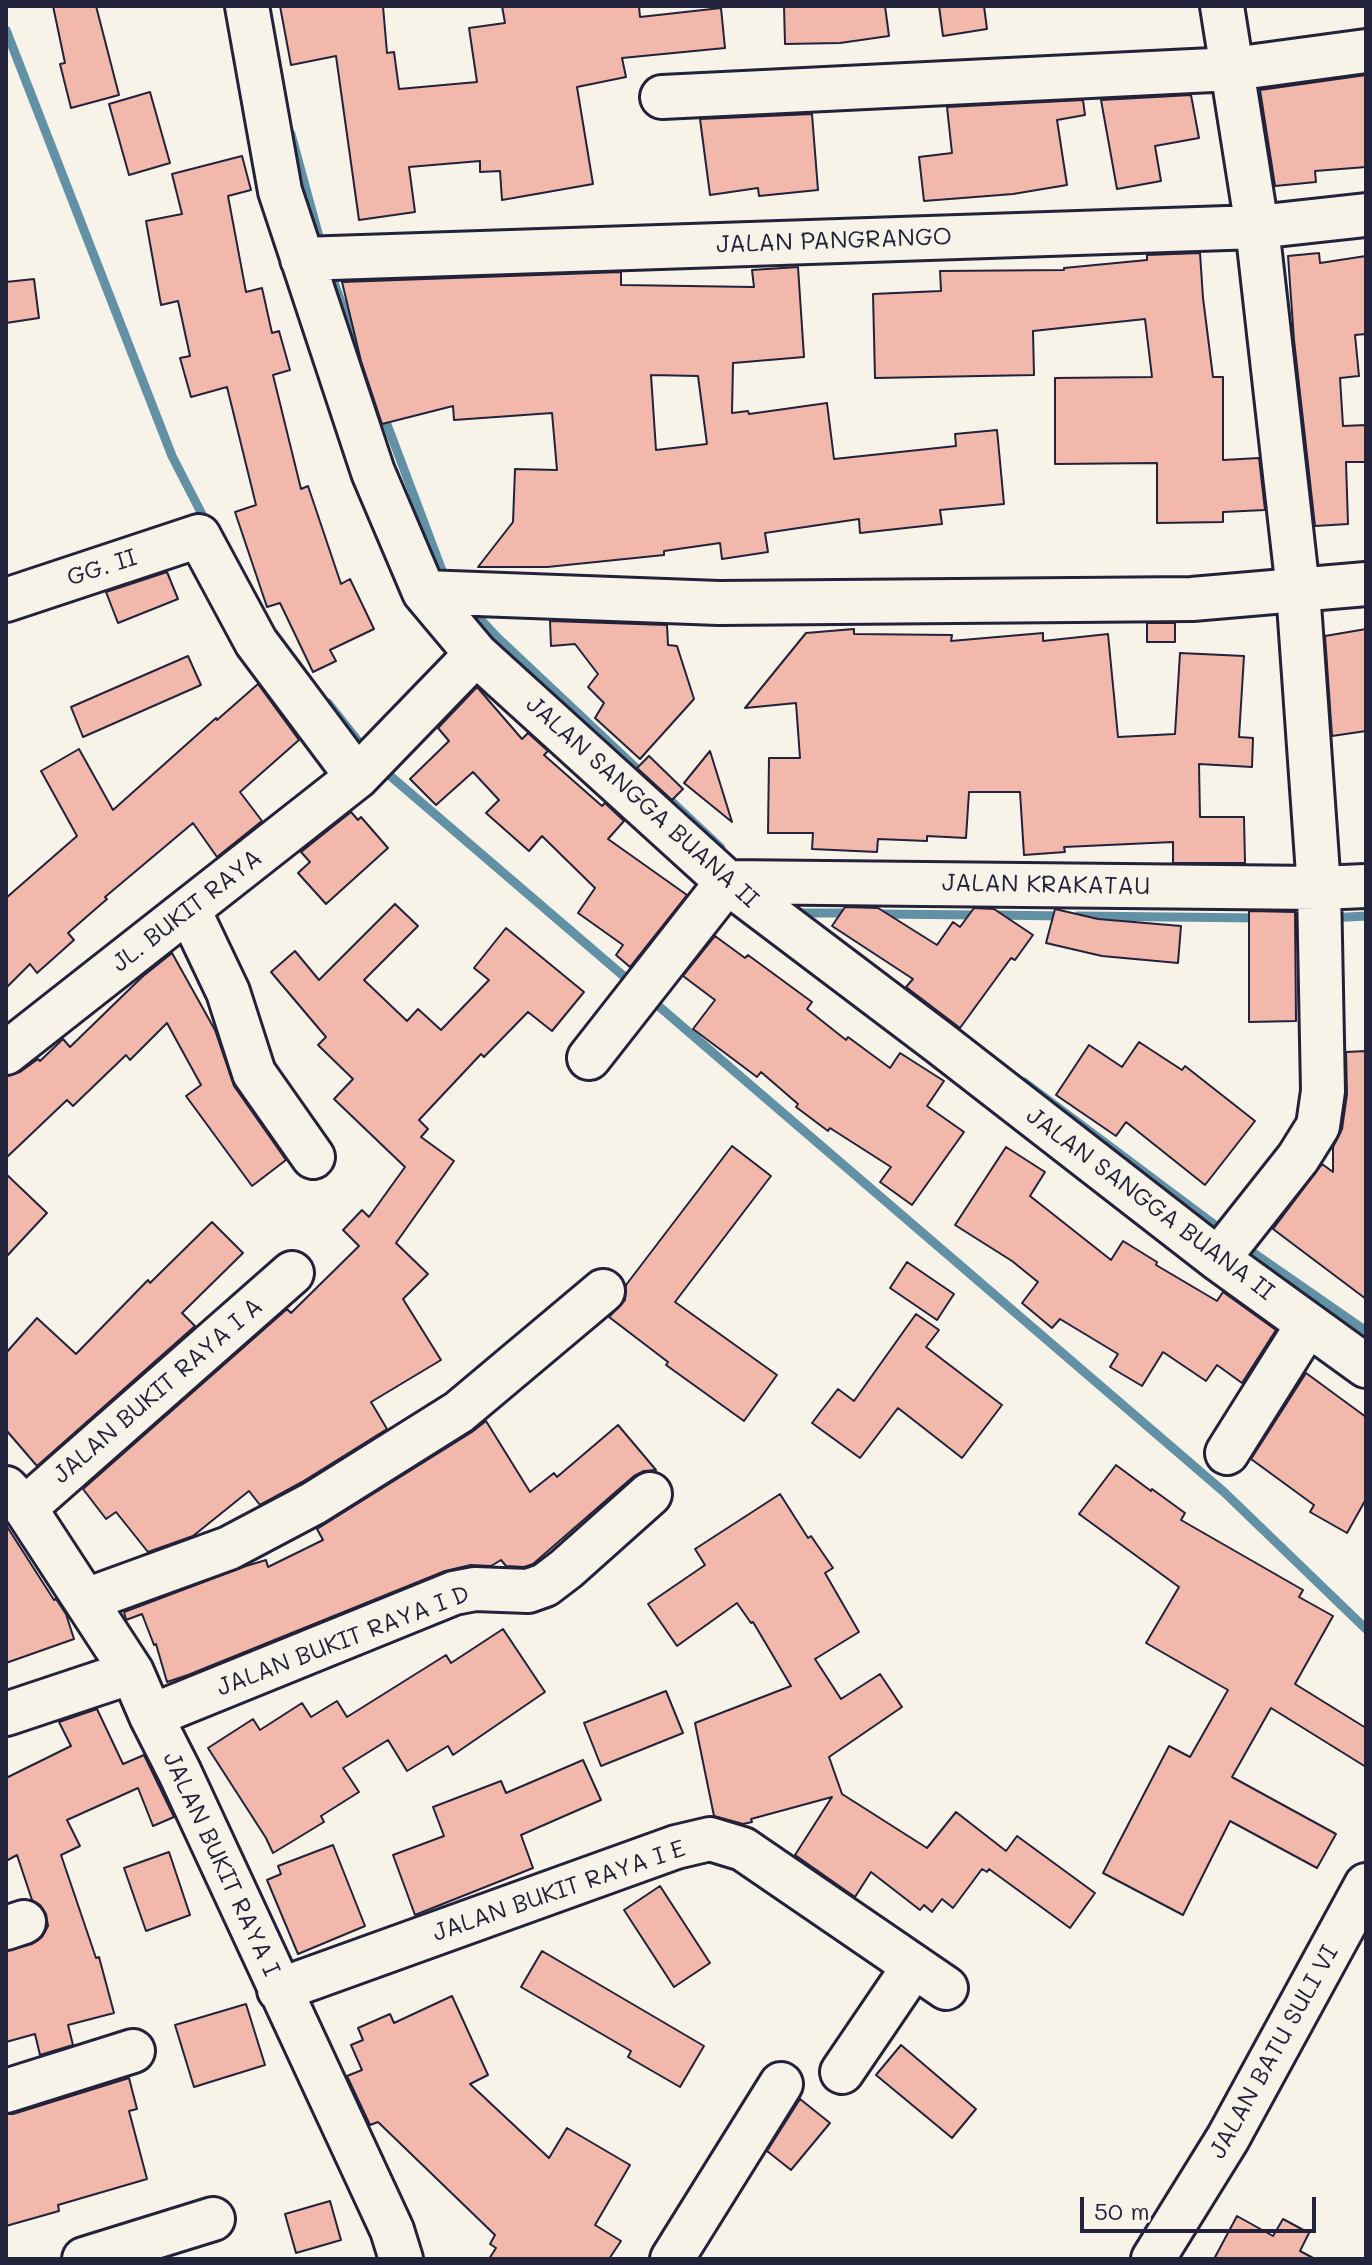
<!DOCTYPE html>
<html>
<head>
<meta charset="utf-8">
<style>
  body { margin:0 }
  #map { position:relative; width:1372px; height:2265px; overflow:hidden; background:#f7f3e8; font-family:Mali,sans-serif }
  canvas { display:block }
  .frame { position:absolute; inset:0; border:8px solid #22223b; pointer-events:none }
  .scale { position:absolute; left:1080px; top:2197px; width:236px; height:36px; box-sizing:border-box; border:4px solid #22223b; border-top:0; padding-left:10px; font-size:24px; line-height:28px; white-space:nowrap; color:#22223b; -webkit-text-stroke:6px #f7f3e8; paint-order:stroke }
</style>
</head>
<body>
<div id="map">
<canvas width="1372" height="2265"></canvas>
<div class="frame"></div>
<div class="scale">50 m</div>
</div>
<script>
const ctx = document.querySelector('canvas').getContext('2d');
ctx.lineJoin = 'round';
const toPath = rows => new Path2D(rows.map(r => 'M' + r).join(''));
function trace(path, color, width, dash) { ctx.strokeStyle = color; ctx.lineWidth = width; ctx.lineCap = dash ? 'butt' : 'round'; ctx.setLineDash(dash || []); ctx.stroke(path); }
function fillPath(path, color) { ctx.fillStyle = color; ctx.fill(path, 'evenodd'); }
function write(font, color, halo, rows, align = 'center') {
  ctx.font = font + ' Mali,sans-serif'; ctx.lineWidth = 7; ctx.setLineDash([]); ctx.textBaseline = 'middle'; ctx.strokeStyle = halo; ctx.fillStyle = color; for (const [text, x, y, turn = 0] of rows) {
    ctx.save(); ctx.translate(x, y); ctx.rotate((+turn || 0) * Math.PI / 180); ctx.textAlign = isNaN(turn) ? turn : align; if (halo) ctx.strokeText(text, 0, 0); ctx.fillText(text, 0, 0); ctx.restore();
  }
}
const stream = toPath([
  [6,30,172,456,208,526],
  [291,134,322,248],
  [329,269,361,356],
  [382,411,446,581],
  [469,607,497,637,721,848],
  [328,703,366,751],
  [381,768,634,985],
  [798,913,851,913],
  [878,914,979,915],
  [994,915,1063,916],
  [1078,916,1259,918],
  [1329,918,1366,916],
  [648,997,1224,1492,1366,1629],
  [1024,1082,1227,1234],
  [1242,1245,1366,1331]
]);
const building = toPath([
  [53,6,96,6,119,95,71,108,60,64,65,63,53,6],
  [280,6,383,6,387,53,394,52,399,89,477,82,469,28,505,23,502,6,639,6,640,17,721,8,725,48,622,58,626,77,577,87,593,184,502,200,500,171,480,172,480,161,409,167,415,212,359,220,336,56,291,65,280,6],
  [784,6,885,6,889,36,840,43,785,44,784,6],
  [939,6,984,6,987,29,943,36,939,6],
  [1366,75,1366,167,1315,171,1316,182,1275,186,1260,90,1366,75],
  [150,92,170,163,129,175,109,104,150,92],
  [1191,95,1199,138,1155,146,1161,181,1117,189,1101,100,1191,95],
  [1083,100,1085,115,1057,120,1067,185,1013,194,924,201,919,157,952,153,947,107,1083,100],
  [812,114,818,190,759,196,758,188,710,195,700,119,812,114],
  [242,156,251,190,228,196,246,292,262,288,272,333,279,331,290,370,273,375,301,489,308,486,341,584,350,579,374,629,330,650,336,661,313,672,280,603,267,607,235,512,256,505,227,387,191,397,180,358,190,356,178,301,161,305,146,221,182,214,172,174,242,156],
  [1200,253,1203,298,1213,377,1223,377,1223,460,1259,458,1265,510,1223,512,1223,522,1157,523,1157,463,1055,464,1055,378,1152,377,1145,319,1033,331,1034,375,875,378,873,294,941,291,940,271,1064,270,1064,268,1147,260,1147,255,1200,253],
  [1319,253,1320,263,1366,256,1366,334,1355,335,1359,376,1340,378,1343,426,1366,425,1366,462,1346,462,1348,524,1315,526,1294,340,1288,256,1319,253],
  [798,267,804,357,733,363,732,413,748,411,749,414,827,403,834,459,956,446,955,434,997,430,1004,504,940,510,942,524,860,533,859,519,765,533,768,552,722,559,720,543,664,551,664,555,547,567,478,567,513,522,515,469,557,470,552,413,454,420,453,406,382,424,361,361,342,282,621,272,621,285,754,287,752,270,798,267],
  [651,375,698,376,707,444,656,450,651,375],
  [34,279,39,318,6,323,6,282,34,279],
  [167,572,178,599,118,623,106,592,167,572],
  [550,621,667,625,668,645,677,646,694,699,640,759,595,718,604,703,588,687,598,674,575,644,551,646,550,621],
  [1147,623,1175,623,1175,642,1147,642,1147,623],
  [854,629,854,634,952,635,951,641,1043,633,1043,641,1108,634,1118,737,1175,734,1180,653,1244,656,1239,737,1253,738,1252,767,1199,764,1200,817,1244,817,1245,863,1173,863,1173,842,1064,847,1065,852,1024,855,1020,792,969,792,966,838,927,836,927,841,878,839,877,852,812,849,813,833,768,833,769,758,800,758,796,703,745,708,806,633,854,629],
  [1366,629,1366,731,1332,736,1325,636,1366,629],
  [188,656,201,685,83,737,71,707,188,656],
  [258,684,299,740,240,792,262,821,217,857,193,823,105,897,107,899,68,933,74,940,37,973,30,964,6,988,6,898,77,836,41,771,79,749,113,810,216,718,217,720,258,684],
  [477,687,522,739,528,733,548,751,544,755,602,806,605,803,624,821,608,839,687,895,630,967,616,955,623,945,578,913,595,888,542,836,529,851,486,813,499,800,473,772,436,805,410,779,449,741,438,728,477,687],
  [710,751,732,822,684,783,710,751],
  [649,756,683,789,672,800,637,768,649,756],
  [351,812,358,820,361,817,388,848,326,904,298,873,310,862,301,852,351,812],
  [395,904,418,926,364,980,407,1021,418,1009,441,1030,489,980,474,968,506,928,584,992,552,1031,528,1012,484,1057,481,1054,419,1120,428,1129,421,1137,454,1161,396,1243,428,1274,403,1299,441,1360,371,1402,387,1429,302,1482,260,1505,249,1491,193,1536,148,1552,116,1512,106,1519,83,1489,287,1309,291,1313,359,1246,343,1230,362,1210,369,1217,405,1167,334,1099,353,1079,318,1045,326,1037,271,972,295,951,319,980,395,904],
  [845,907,878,908,937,945,953,922,960,927,974,908,994,909,1033,935,1015,960,1011,958,960,1028,906,987,913,979,832,926,845,907],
  [1055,909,1098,919,1181,926,1178,963,1102,956,1046,943,1055,909],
  [1249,911,1295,912,1296,1021,1249,1022,1249,911],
  [715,936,745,958,748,955,812,1002,807,1009,846,1040,848,1037,890,1068,900,1053,944,1081,927,1106,964,1132,912,1205,880,1182,891,1167,830,1128,828,1131,796,1107,798,1104,761,1072,757,1077,693,1029,715,1000,683,976,715,936],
  [172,953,215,1030,234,1086,286,1160,252,1186,186,1096,201,1085,167,1023,130,1060,126,1055,73,1106,67,1100,6,1158,6,1076,20,1072,38,1059,40,1061,63,1039,70,1047,142,977,172,953],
  [1139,1042,1182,1070,1185,1066,1255,1121,1205,1185,1126,1122,1116,1136,1056,1095,1089,1045,1122,1067,1139,1042],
  [1366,1051,1366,1299,1273,1229,1322,1164,1333,1172,1333,1147,1342,1129,1347,1094,1346,1052,1366,1051],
  [732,1146,771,1176,675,1302,777,1375,744,1421,666,1365,668,1362,609,1317,625,1300,626,1285,732,1146],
  [1006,1147,1045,1172,1030,1196,1111,1260,1123,1241,1157,1262,1156,1265,1217,1301,1223,1292,1276,1330,1242,1383,1217,1365,1206,1381,1163,1352,1142,1386,1110,1367,1118,1354,1060,1319,1052,1328,1022,1303,1038,1282,1012,1261,955,1225,1006,1147],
  [6,1174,47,1213,6,1257,6,1174],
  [212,1222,243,1253,182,1313,195,1326,37,1466,6,1430,6,1353,37,1318,76,1354,148,1280,150,1283,212,1222],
  [907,1262,954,1294,937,1320,890,1288,907,1262],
  [916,1314,939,1330,926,1347,1002,1405,962,1458,898,1408,860,1458,812,1423,838,1389,854,1401,916,1314],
  [1306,1373,1366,1417,1366,1499,1347,1533,1310,1512,1314,1505,1251,1459,1306,1373],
  [486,1421,530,1492,554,1473,557,1477,618,1425,656,1470,644,1471,634,1476,533,1564,524,1567,506,1566,501,1560,491,1566,471,1565,445,1571,188,1675,167,1682,156,1644,154,1645,142,1614,126,1620,124,1612,246,1566,266,1560,268,1567,323,1540,317,1529,472,1432,486,1421],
  [1116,1465,1151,1491,1152,1489,1185,1513,1181,1520,1303,1590,1299,1597,1333,1616,1295,1684,1366,1728,1366,1767,1271,1708,1232,1777,1336,1834,1317,1868,1230,1821,1183,1915,1103,1873,1169,1746,1190,1757,1228,1690,1146,1643,1179,1587,1079,1514,1116,1465],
  [780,1494,808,1538,811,1536,833,1568,825,1573,859,1632,815,1659,841,1699,880,1674,902,1707,829,1757,842,1794,927,1848,956,1812,1006,1851,1017,1836,1095,1893,1070,1928,989,1869,987,1872,982,1869,953,1908,942,1899,932,1912,924,1905,920,1910,871,1872,855,1897,795,1855,832,1797,751,1819,752,1822,743,1824,714,1816,695,1723,791,1686,753,1622,751,1623,737,1603,677,1646,648,1604,705,1565,695,1549,780,1494],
  [6,1525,54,1600,56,1599,66,1614,74,1639,6,1663,6,1525],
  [503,1629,545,1692,453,1755,448,1746,407,1771,388,1740,343,1768,359,1792,321,1816,324,1822,273,1853,266,1838,208,1748,253,1719,260,1730,302,1703,311,1717,337,1701,347,1717,446,1655,451,1663,503,1629],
  [666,1691,683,1733,601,1766,584,1723,666,1691],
  [97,1709,123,1764,144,1755,174,1817,153,1826,138,1788,67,1820,80,1846,61,1855,96,1958,99,1957,114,2013,68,2025,73,2045,40,2055,35,2034,6,2042,6,1951,32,1944,42,1937,48,1926,46,1914,40,1905,32,1900,17,1855,6,1861,6,1778,71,1746,59,1722,97,1709],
  [583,1760,601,1800,521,1835,533,1868,415,1915,393,1855,444,1836,433,1807,501,1781,506,1793,583,1760],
  [333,1845,365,1926,298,1954,267,1880,281,1874,278,1866,333,1845],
  [169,1852,190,1915,146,1931,124,1868,169,1852],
  [660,1886,710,1963,674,1987,624,1910,660,1886],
  [542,1951,704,2046,680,2087,628,2057,631,2051,521,1987,542,1951],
  [452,1996,488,2075,470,2084,549,2158,567,2128,630,2165,595,2225,621,2241,609,2259,489,2259,496,2248,490,2244,495,2235,378,2122,370,2125,347,2076,362,2070,351,2045,363,2040,358,2028,390,2014,394,2023,452,1996],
  [246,2004,265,2065,194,2087,175,2025,246,2004],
  [901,2045,976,2109,952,2138,876,2075,901,2045],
  [129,2078,137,2109,129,2111,147,2179,58,2205,59,2211,6,2226,6,2114,13,2114,129,2078],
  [800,2099,830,2123,791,2170,767,2151,800,2099],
  [330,2201,341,2240,296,2253,285,2214,330,2201],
  [1237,2216,1273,2236,1283,2219,1309,2233,1300,2251,1315,2259,1214,2259,1237,2216]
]);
const minor = toPath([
  [247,6,280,191,373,472,424,592,476,654,727,882,940,1043,1218,1259,1366,1366],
  [662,97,1233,69,1366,51],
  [302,259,1257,227,1366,215],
  [424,592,719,603,1192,599,1366,584],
  [6,600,199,536,256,642,357,777],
  [727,882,1319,888,1366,886],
  [189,910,228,992,254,1073,313,1157],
  [6,1053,357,777,476,654],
  [589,1058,727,882],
  [1218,1259,1298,1158,1318,1126,1323,1091,1319,888,1298,590,1257,227,1222,6],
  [1227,1453,1308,1324],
  [6,1488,25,1508,132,1672,151,1716,180,1773,392,2230,401,2259],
  [25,1508,292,1273],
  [86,1600,229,1548,314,1503,459,1412,603,1291],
  [6,1714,132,1672],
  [151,1716,454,1593,475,1589,528,1591,545,1585,566,1569,650,1494],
  [6,1928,24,1922],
  [279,1990,676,1847,710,1839,743,1849,946,1988],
  [842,2072,914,1966],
  [6,2091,133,2051],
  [84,2259,213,2219],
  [672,2259,781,2084],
  [1153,2259,1228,2138,1366,1885]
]);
const streetNames = [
  ["JALAN PANGRANGO",834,241,-2],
  ["GG. II",102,568,-18],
  ["JALAN SANGGA BUANA II",642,802,42],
  ["JALAN KRAKATAU",1046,885,1],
  ["JL. BUKIT RAYA",187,911,-38],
  ["JALAN SANGGA BUANA II",1150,1204,37],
  ["JALAN BUKIT RAYA I A",158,1391,-41],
  ["JALAN BUKIT RAYA I D",343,1641,-21],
  ["JALAN BUKIT RAYA I",221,1864,65],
  ["JALAN BUKIT RAYA I E",559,1891,-19],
  ["JALAN BATU SULI VI",1274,2052,-61]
];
trace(stream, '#6291a5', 9);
fillPath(building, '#f2b8ab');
trace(building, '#22223b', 2);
trace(minor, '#22223b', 48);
trace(minor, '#f7f3e8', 42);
write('24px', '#22223b', '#f7f3e8', streetNames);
</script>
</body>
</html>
